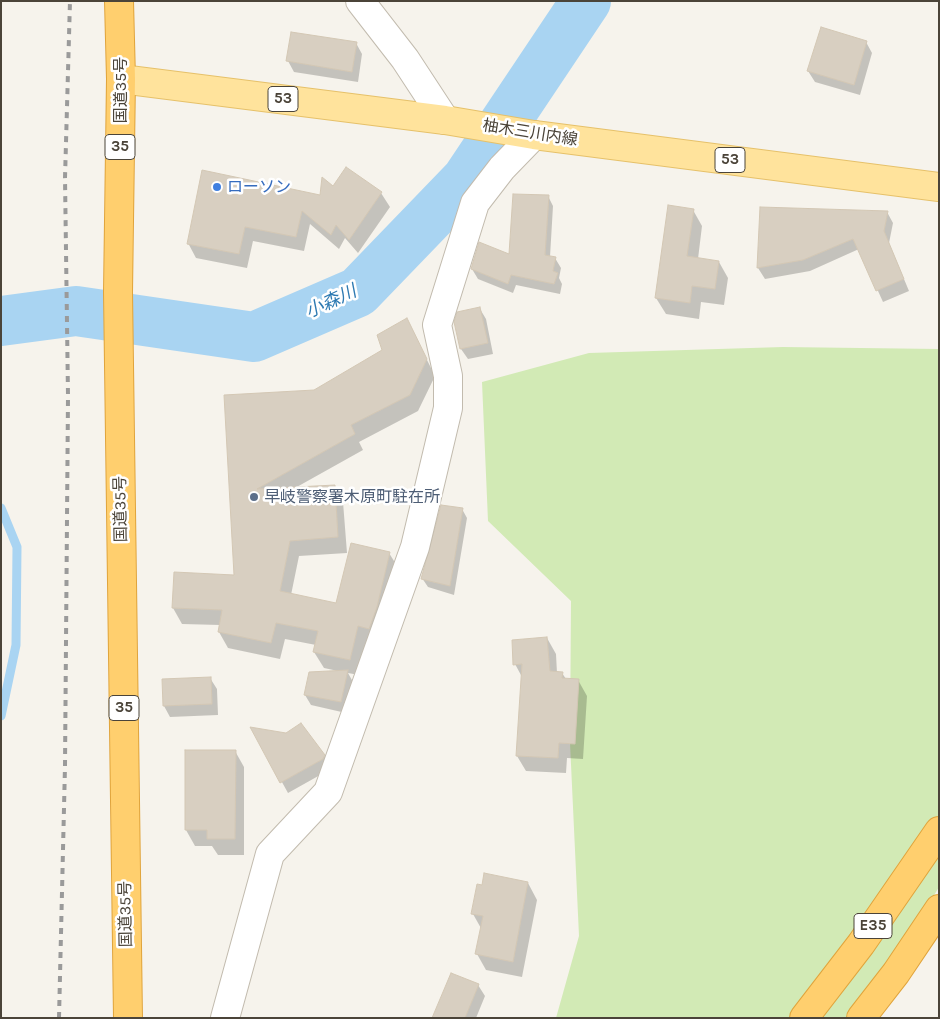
<!DOCTYPE html>
<html>
<head>
<meta charset="utf-8">
<style>
  body { margin:0 }
  #map { position:relative; width:940px; height:1019px; overflow:hidden; background:#f6f3ec; font-family:Karla,sans-serif }
  canvas { display:block }
  .frame { position:absolute; inset:0; border:2px solid #4b4439; pointer-events:none }
</style>
</head>
<body>
<div id="map">
<canvas width="940" height="1019"></canvas>
<div class="frame"></div>
</div>
<script>
const ctx = document.querySelector('canvas').getContext('2d');
ctx.lineJoin = 'round';
function fillPath(path, color) { ctx.fillStyle = color; ctx.fill(path, 'evenodd'); }
const toPath = rows => new Path2D(rows.map(r => 'M' + r).join(''));
function trace(path, color, width, dash) { ctx.strokeStyle = color; ctx.lineWidth = width; ctx.lineCap = dash ? 'butt' : 'round'; ctx.setLineDash(dash || []); ctx.stroke(path); }
function write(font, color, halo, rows, align = 'center') {
  ctx.font = font + ' Karla,"Noto Sans JP",sans-serif'; ctx.lineWidth = 5; ctx.setLineDash([]); ctx.textBaseline = 'middle'; ctx.strokeStyle = halo; ctx.fillStyle = color; for (const [text, x, y, turn = 0] of rows) {
    ctx.save(); ctx.translate(x, y); ctx.rotate((+turn || 0) * Math.PI / 180); ctx.textAlign = isNaN(turn) ? turn : align; if (halo) ctx.strokeText(text, 0, 0); ctx.fillText(text, 0, 0); ctx.restore();
  }
}
const green = toPath([
  [783,347,939,349,939,887,861,1018,556,1018,579,936,570,743,571,601,488,521,482,382,589,353]
]);
const shadow = toPath([
  [866,42,872,53,860,95,815,82,808,71],
  [356,43,362,54,358,82,294,72,288,61],
  [381,193,390,207,358,253,345,238,339,249,310,224,304,251,253,241,247,268,196,258,188,243,321,196],
  [548,196,553,206,550,257,555,258,561,268,559,278,562,284,560,294,516,285,513,293,478,279,472,269,510,256],
  [761,208,887,212,893,223,889,243,909,291,883,302,859,249,810,271,765,279,758,268],
  [693,210,702,226,698,259,719,262,728,278,724,305,701,302,699,319,666,314,656,298],
  [480,309,486,319,493,354,468,359,461,349],
  [407,320,435,376,418,411,359,442,363,450,295,488,334,486,343,502,347,553,299,556,291,595,337,605,389,553,399,569,378,644,367,642,359,675,348,673,353,682,346,713,311,705,305,695,338,671,324,668,314,652,316,645,285,639,280,659,228,648,219,632,220,625,182,624,173,608,236,576,225,396,314,391,384,350],
  [462,509,467,518,454,595,428,587,422,578],
  [547,638,556,654,557,673,562,673,566,679,578,680,587,696,583,759,567,758,566,773,526,771,517,756,522,677,515,664],
  [210,678,217,689,218,715,170,717,164,706,163,681],
  [252,728,324,756,330,767,329,770,288,793],
  [235,751,244,767,244,855,218,855,212,846,195,846,186,830],
  [528,883,537,900,522,977,486,970,477,954,482,930,473,914],
  [478,985,485,996,476,1018,436,1018]
]);
const stream = toPath([
  [1,508,17,547,16,645,1,716]
]);
const river = toPath([
  [1,321,76,311,254,337,358,292,467,179,586,1]
]);
const building = toPath([
  [821,27,867,41,854,85,807,71,821,27],
  [291,32,357,42,352,72,286,61,291,32],
  [346,167,382,192,349,240,336,225,331,235,302,211,296,237,245,227,239,254,187,244,202,170,320,195,322,177,333,186,346,167],
  [513,194,549,195,545,255,556,257,553,271,558,273,554,284,511,275,508,284,471,269,479,242,509,254,513,194],
  [668,205,694,209,687,256,719,261,715,289,692,286,690,303,655,298,668,205],
  [760,207,888,211,884,231,904,279,876,291,853,239,803,260,757,268,760,207],
  [480,307,488,343,460,349,454,322,457,312,480,307],
  [407,318,427,359,410,395,351,425,355,434,257,489,335,485,338,537,290,541,280,591,336,603,351,543,390,552,377,607,369,629,358,626,350,660,313,652,318,631,276,623,271,643,218,632,222,610,172,608,174,572,234,575,224,395,314,390,382,350,377,335,407,318],
  [441,505,463,508,450,586,421,579,441,505],
  [547,637,550,671,563,672,562,678,579,679,575,744,559,743,558,758,516,756,522,664,513,665,512,640,547,637],
  [348,670,341,702,304,695,309,672,348,670],
  [211,677,212,704,163,706,162,679,211,677],
  [301,723,325,755,323,759,280,783,250,727,286,733,301,723],
  [185,750,236,750,235,839,207,839,207,830,185,830,185,750],
  [484,873,528,882,513,962,475,954,483,916,471,914,477,884,482,885,484,873],
  [451,973,479,984,465,1018,432,1018,451,973]
]);
const minor = toPath([
  [360,1,405,59,445,120],
  [225,1018,270,854,328,792,415,547,448,408,448,376,437,325,475,203,502,168,534,135]
]);
const major = toPath([
  [121,79,445,120,534,135,939,187]
]);
const highway = toPath([
  [119,1,121,79,118,292,128,1018],
  [804,1018,861,944,939,831],
  [861,1018,896,973,939,909]
]);
const rail = toPath([
  [59,1018,65,766,68,396,65,178,70,1]
]);
const markers = [
  [217,187,5,"#3f7fe0"],
  [254,497,5,"#5c6f8a"]
];
const shields = [
  [283,99,30],
  [120,147,30],
  [730,160,30],
  [124,708,30],
  [873,926,38]
];
const shieldNames = [
  ["53",283,99],
  ["35",120,147],
  ["53",730,160],
  ["35",124,708],
  ["E35",873,926]
];
const streetNames = [
  ["国道35号",121,90,-90],
  ["柚木三川内線",530,133,9],
  ["国道35号",121,509,-91],
  ["国道35号",126,914,-91]
];
const shopNames = [
  ["ローソン",227,187]
];
const serviceNames = [
  ["早岐警察署木原町駐在所",264,497]
];
const waterNames = [
  ["小森川",331,302,-25]
];
fillPath(green, '#d2eab5');
fillPath(shadow, '#0003');
trace(stream, '#a9d4f2', 9);
trace(river, '#a9d4f2', 50);
fillPath(building, '#d8cfc1');
trace(building, '#d3c7b4', 1);
trace(minor, '#c2bbae', 30);
trace(major, '#e6c16a', 30);
trace(highway, '#e0a43c', 30);
trace(minor, '#fff', 28);
trace(major, '#ffe39c', 28);
trace(highway, '#ffcf6e', 28);
trace(rail, '#9a9a9a', 4, [6, 6]);
for (const [x, y, r, color] of markers) { const dot = new Path2D(); dot.arc(x, y, r, 0, 2 * Math.PI); ctx.fillStyle = color; ctx.fill(dot); trace(dot, '#fff', 2); }
for (const [x, y, w] of shields) { const box = new Path2D(); box.roundRect(x - w / 2, y - 12.5, w, 25, 4); ctx.fillStyle = '#fff'; ctx.fill(box); trace(box, '#4b4439', 1); }
write('bold 15px', '#4b4439', null, shieldNames);
write('16px', '#4b4439', '#fff', streetNames);
write('16px', '#366cbe', '#fff', shopNames, 'left');
write('16px', '#4e5e75', '#fff', serviceNames, 'left');
write('italic 18px', '#2e7ab2', '#fff', waterNames);
</script>
</body>
</html>
